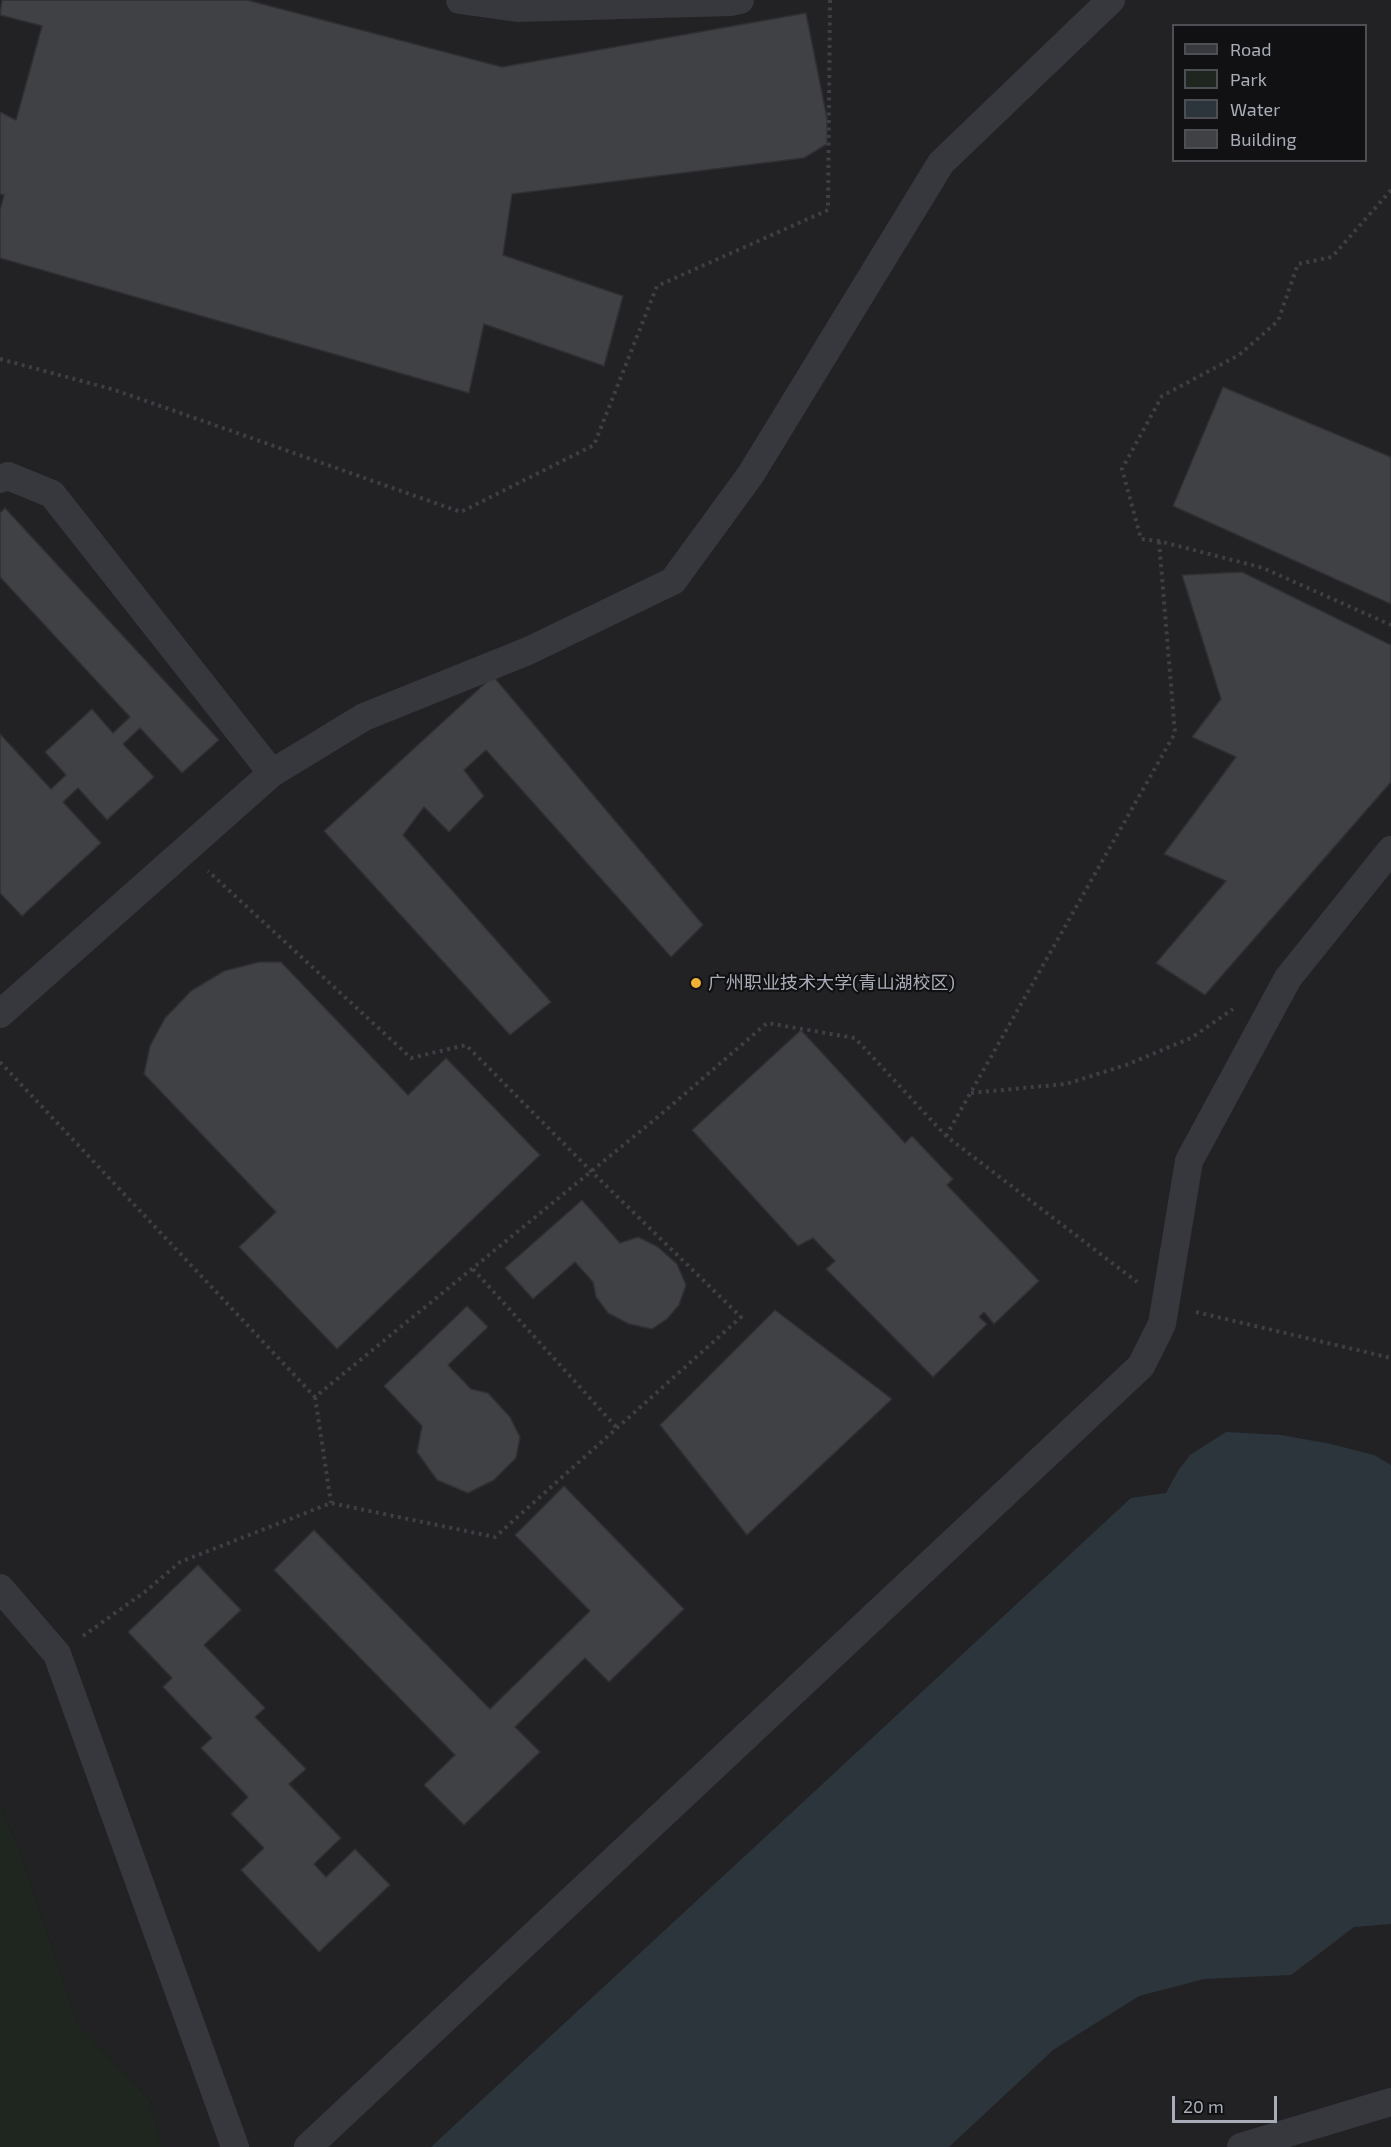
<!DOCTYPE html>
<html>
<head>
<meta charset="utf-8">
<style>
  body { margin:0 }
  #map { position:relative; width:1391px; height:2147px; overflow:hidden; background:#161618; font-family:"Exo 2",sans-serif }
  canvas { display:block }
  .legend { position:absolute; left:1172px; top:24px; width:195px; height:138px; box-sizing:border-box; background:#111113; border:2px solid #4d4f55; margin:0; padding:8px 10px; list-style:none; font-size:18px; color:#a8adb8 }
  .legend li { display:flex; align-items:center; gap:12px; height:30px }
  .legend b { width:30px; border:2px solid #4d4f55 }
  .scale { position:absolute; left:1172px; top:2096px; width:105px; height:27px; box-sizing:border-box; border:3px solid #a8adb8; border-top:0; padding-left:8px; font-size:18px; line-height:21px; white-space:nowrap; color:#a8adb8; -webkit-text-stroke:4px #111113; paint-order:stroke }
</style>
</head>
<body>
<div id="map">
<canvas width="1391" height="2147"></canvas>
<ul class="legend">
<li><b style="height:8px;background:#37383d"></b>Road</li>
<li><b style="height:16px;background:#1e261f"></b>Park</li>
<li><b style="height:16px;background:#2c353c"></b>Water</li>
<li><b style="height:16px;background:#404145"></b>Building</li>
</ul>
<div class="scale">20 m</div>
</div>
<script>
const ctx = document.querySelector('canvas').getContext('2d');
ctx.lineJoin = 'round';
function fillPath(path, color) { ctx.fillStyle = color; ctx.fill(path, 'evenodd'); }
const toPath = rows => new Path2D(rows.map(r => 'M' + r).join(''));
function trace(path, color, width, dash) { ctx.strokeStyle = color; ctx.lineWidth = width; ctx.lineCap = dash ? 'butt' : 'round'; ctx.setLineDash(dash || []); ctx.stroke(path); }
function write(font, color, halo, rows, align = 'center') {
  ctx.font = font + ' "Exo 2","Noto Sans SC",sans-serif'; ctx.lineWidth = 4.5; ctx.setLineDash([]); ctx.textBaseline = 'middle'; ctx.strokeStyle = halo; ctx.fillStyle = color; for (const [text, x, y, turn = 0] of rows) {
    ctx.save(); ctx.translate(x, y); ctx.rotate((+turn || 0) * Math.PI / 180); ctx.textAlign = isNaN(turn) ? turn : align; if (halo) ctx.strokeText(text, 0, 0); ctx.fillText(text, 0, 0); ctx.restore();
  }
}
const built = toPath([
  [0,0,1391,0,1391,2147,162,2147,150,2101,78,2024,18,1847,0,1805],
  [1174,26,1366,26,1366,160,1174,160]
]);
const green = toPath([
  [0,1805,18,1847,78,2024,150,2101,162,2147,0,2147]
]);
const water = toPath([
  [1226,1432,1281,1435,1331,1444,1374,1455,1391,1465,1391,1924,1354,1927,1291,1975,1204,1979,1139,1996,1053,2050,949,2147,431,2147,1131,1498,1166,1493,1178,1471,1190,1455]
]);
const building = toPath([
  [2,0,247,0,502,67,806,13,827,118,827,144,804,158,512,194,503,255,623,296,604,366,484,324,469,393,0,258,0,210,4,195,0,194,0,112,16,120,42,26,0,15,2,0],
  [1223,387,1391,457,1391,604,1173,506,1223,387],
  [5,508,219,740,182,773,140,728,123,744,154,777,107,820,78,788,63,802,101,843,22,916,0,893,0,734,51,789,66,775,45,752,92,709,113,733,130,717,0,577,0,513,5,508],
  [1242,572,1391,645,1391,782,1205,995,1156,963,1226,881,1164,854,1236,757,1192,737,1221,699,1182,575,1242,572],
  [493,676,703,925,671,957,486,750,464,770,484,796,449,832,424,807,403,835,551,1002,510,1035,324,831,493,676],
  [259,962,281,962,408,1095,446,1058,540,1155,337,1349,239,1247,276,1212,144,1074,150,1046,165,1018,191,991,224,971,259,962],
  [801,1030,905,1143,912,1136,953,1179,947,1185,1039,1281,994,1324,984,1312,979,1317,987,1324,933,1377,826,1269,835,1261,813,1238,798,1246,692,1130,801,1030],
  [582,1200,620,1243,638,1237,658,1247,677,1264,686,1285,679,1305,667,1319,652,1329,629,1324,608,1313,596,1297,593,1282,575,1262,533,1299,505,1268,582,1200],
  [467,1306,488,1327,448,1365,471,1389,488,1393,510,1417,520,1437,516,1458,494,1480,468,1493,437,1480,417,1452,422,1426,384,1386,467,1306],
  [775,1310,892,1399,747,1535,660,1425,775,1310],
  [564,1486,684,1609,609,1682,585,1658,515,1727,540,1752,464,1825,424,1785,455,1755,274,1570,314,1530,490,1709,590,1611,515,1535,564,1486],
  [198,1565,241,1610,204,1645,265,1708,255,1717,306,1769,289,1784,341,1838,314,1864,326,1877,355,1849,390,1885,319,1952,241,1870,264,1848,231,1814,248,1797,201,1748,212,1738,163,1687,172,1678,128,1632,198,1565]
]);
const path = toPath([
  [1391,190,1332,257,1298,264,1278,321,1239,355,1162,396,1122,469,1141,539,1159,541,1263,568,1391,625],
  [0,359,115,390,461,512,594,445,657,286,828,210,830,0],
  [0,1062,315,1397,659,1116,767,1023,855,1038,946,1136,1137,1282],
  [971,1093,1066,1084,1126,1065,1191,1038,1233,1009],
  [946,1136,1175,733,1159,541],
  [473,1269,617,1428],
  [1196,1312,1391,1358],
  [315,1397,331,1503],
  [83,1636,146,1591,180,1562,331,1503,495,1537,741,1317,592,1172,466,1045,411,1058,208,871]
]);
const minor = toPath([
  [460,0,517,8,730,2,740,0],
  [0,479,8,476,52,494,272,773],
  [0,1014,272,773,364,717,528,651,673,581,751,474,941,163,1111,0],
  [0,1588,57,1654,235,2147],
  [308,2147,1141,1366,1162,1324,1189,1161,1288,978,1391,850],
  [1241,2147,1391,2102]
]);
const markers = [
  [696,983,6,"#f2b134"]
];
const poiNames = [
  ["广州职业技术大学(青山湖校区)",708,983]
];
fillPath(built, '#222225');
fillPath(green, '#1e261f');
fillPath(water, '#2c353c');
fillPath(building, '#404145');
trace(building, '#303034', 1.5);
trace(path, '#3d3f44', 4, [3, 4.5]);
trace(minor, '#37383d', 28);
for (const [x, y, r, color] of markers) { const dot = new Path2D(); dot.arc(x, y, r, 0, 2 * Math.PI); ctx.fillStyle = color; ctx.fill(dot); trace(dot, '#111113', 2); }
write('18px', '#a8adb8', '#111113', poiNames, 'left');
</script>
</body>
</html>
